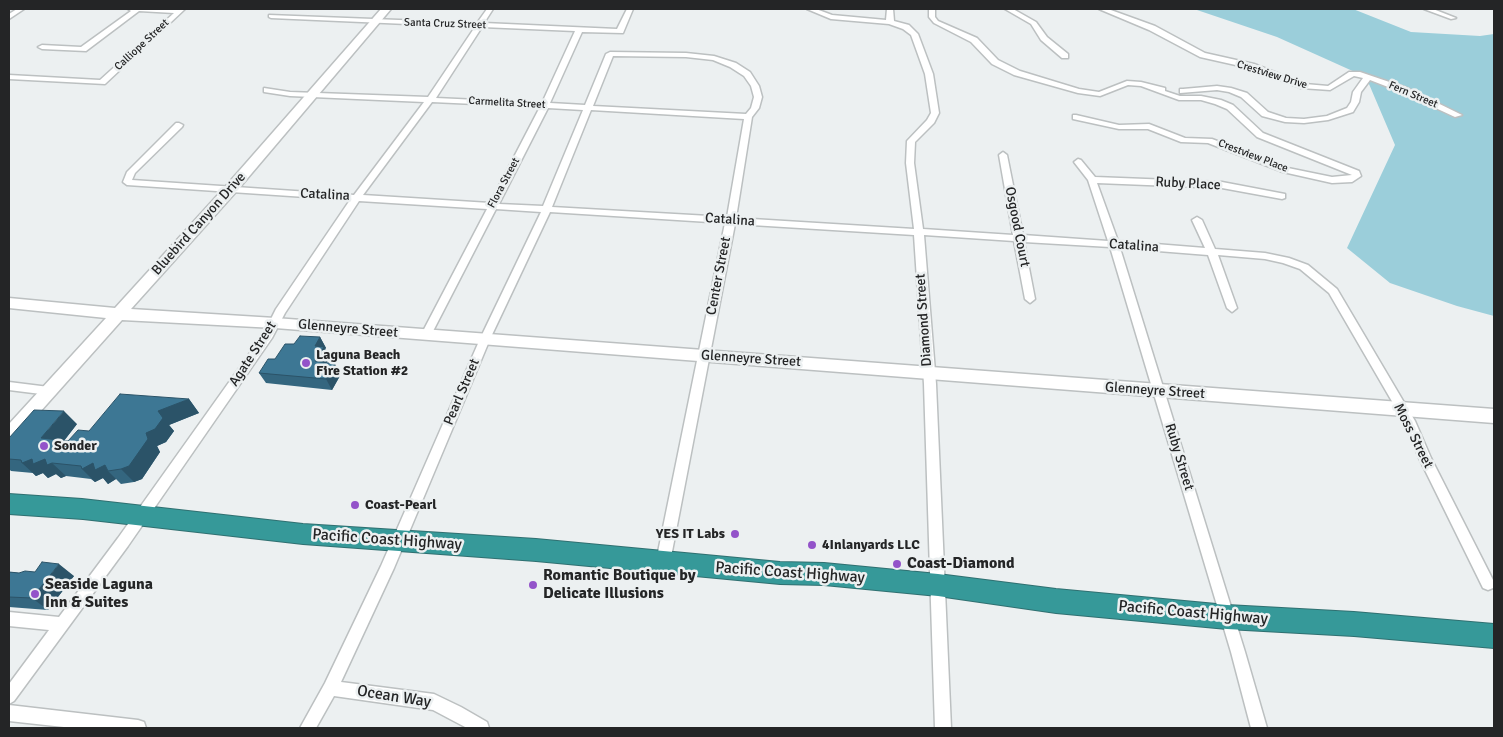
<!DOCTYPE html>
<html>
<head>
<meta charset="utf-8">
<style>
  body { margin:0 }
  #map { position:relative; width:1503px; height:737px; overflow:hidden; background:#ecf0f1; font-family:Signika,sans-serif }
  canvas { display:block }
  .frame { position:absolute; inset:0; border:10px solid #242526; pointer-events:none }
</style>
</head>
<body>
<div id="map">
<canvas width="1503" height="737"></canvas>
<div class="frame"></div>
</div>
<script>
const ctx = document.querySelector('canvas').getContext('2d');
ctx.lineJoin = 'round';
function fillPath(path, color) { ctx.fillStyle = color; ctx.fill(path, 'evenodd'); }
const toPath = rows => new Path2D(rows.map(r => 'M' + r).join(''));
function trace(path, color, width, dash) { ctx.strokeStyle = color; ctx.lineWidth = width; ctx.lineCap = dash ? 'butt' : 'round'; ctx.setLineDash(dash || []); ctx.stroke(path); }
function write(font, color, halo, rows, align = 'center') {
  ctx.font = font + ' Signika,sans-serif'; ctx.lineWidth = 5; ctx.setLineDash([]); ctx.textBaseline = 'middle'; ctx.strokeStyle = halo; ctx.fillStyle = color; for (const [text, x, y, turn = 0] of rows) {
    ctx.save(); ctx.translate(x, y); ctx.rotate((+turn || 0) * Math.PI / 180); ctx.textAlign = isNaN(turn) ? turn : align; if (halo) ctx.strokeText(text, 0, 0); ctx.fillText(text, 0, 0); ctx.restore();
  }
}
const green = toPath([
  [1194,9,1353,9,1411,32,1480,36,1494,34,1494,316,1457,306,1390,283,1347,248,1395,145,1366,77,1277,37]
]);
const street = toPath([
  [17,9,24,9,9,19,9,14,17,9],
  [128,9,185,9,105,84,9,79,9,75,100,80,174,13,139,11,86,51,42,49,38,47,42,45,81,47,131,11,128,9],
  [487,9,493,9,484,23,617,29,627,9,633,9,623,33,582,32,550,103,585,105,606,54,610,52,686,53,714,56,736,63,750,72,759,86,762,97,759,108,752,117,736,218,914,229,906,163,907,141,927,120,931,113,925,74,911,35,903,29,889,24,831,19,807,9,816,9,832,15,886,20,887,9,893,9,894,21,909,25,918,34,933,74,939,113,934,123,915,142,914,163,923,229,1013,235,999,155,1003,152,1007,155,1023,235,1108,241,1088,180,1074,162,1078,159,1081,160,1095,177,1222,182,1285,194,1285,198,1282,199,1222,188,1097,183,1118,241,1205,248,1192,220,1197,217,1202,220,1215,249,1265,253,1289,258,1308,265,1337,289,1415,421,1431,458,1493,580,1493,588,1488,590,1483,588,1419,458,1404,422,1329,293,1300,269,1283,263,1265,259,1218,255,1237,308,1232,312,1227,308,1208,255,1120,248,1245,652,1267,728,1251,728,1231,652,1110,247,1024,242,1035,299,1030,303,1025,299,1014,241,924,235,936,384,951,728,935,728,924,384,914,235,735,224,670,562,668,566,663,568,658,566,656,562,725,223,550,212,490,339,394,568,341,682,434,694,461,707,487,722,489,728,467,728,433,710,334,696,316,728,300,728,325,683,381,566,480,339,541,212,496,209,431,335,426,339,421,335,487,209,359,201,285,313,272,338,128,546,14,701,9,704,9,684,49,630,9,626,9,612,59,617,118,538,264,333,276,309,350,200,127,185,123,182,127,172,176,123,179,123,183,125,182,127,135,173,132,180,354,195,424,102,290,96,264,92,264,88,290,92,428,97,475,27,271,18,269,17,269,15,477,23,487,9],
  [482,27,575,31,542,103,436,98,482,27],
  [613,56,686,57,713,60,730,67,744,76,751,86,754,97,751,108,746,114,593,106,613,56],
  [432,102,540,107,490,203,363,195,432,102],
  [548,108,583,110,543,206,499,204,548,108],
  [591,110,744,119,727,217,552,207,591,110],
  [929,9,935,9,935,17,938,21,977,38,998,60,1020,71,1079,89,1099,92,1127,81,1141,82,1165,88,1165,91,1180,96,1201,96,1221,100,1233,105,1263,133,1359,171,1361,176,1352,182,1332,183,1283,172,1208,143,1181,142,1148,129,1119,129,1073,119,1073,115,1076,115,1119,125,1149,124,1185,138,1212,139,1288,168,1332,177,1352,175,1257,137,1227,109,1215,104,1201,100,1179,100,1141,86,1128,85,1100,96,1078,93,1014,75,992,64,971,42,934,23,929,17,929,9],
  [1005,9,1013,9,1036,22,1047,37,1068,54,1068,58,1062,58,1041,40,1031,24,1005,9],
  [1099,9,1108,9,1155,26,1205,53,1254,64,1305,84,1328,86,1349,72,1360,72,1407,88,1462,115,1455,117,1401,92,1370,80,1361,92,1359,102,1353,112,1328,120,1304,123,1285,122,1262,116,1241,97,1229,92,1217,90,1180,93,1180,89,1183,89,1217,86,1231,88,1247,93,1268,112,1286,118,1304,119,1327,116,1347,108,1351,102,1353,92,1363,78,1354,76,1330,90,1301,88,1249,68,1200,57,1149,30,1099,9],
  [1424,9,1433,9,1456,18,1451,19,1424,9],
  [9,382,49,387,53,388,55,391,53,394,49,395,9,390,9,382],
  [9,705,138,720,144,722,146,728,73,728,9,721,9,705]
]);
const secondary = toPath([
  [381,9,391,9,235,193,131,309,275,318,1494,409,1494,423,275,328,122,320,15,440,9,442,9,424,106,318,9,308,9,298,115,308,225,187,381,9]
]);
const highway = toPath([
  [9,494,82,499,303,524,536,539,780,562,824,563,938,574,1056,589,1227,605,1354,612,1494,624,1494,648,1354,636,1227,629,1056,613,938,596,824,585,780,584,536,561,303,544,83,519,9,514,9,494]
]);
const wall = toPath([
  [320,337,326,348,325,349,330,357,326,363,341,374,332,390,266,383,259,373,294,344],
  [189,399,199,413,169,425,174,431,166,442,157,446,160,452,142,479,134,482,121,484,116,479,108,484,103,478,95,482,91,479,66,476,61,478,56,474,48,478,43,473,36,476,33,473,11,471,9,469,9,438,77,424,64,441,68,441,89,431],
  [9,572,19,573,74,576,48,610,9,607]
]);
const shadedWall = toPath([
  [320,337,326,348,325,349,330,357,321,372,315,361,315,346],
  [335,364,341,374,332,390,326,379],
  [189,399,199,413,169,425,174,431,166,442,157,446,160,452,142,479,134,482,121,469,146,433,158,411],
  [64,411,77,424,55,452,41,438],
  [32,459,45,459,52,463,66,476,61,478,56,474,48,478,43,473,36,476,22,463],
  [93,463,105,465,108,471,116,479,108,484,103,478,95,482,82,469],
  [59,564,74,576,48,610,32,598]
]);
const building = toPath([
  [300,336,320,337,315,346,324,347,315,361,335,364,326,379,259,373,268,359,275,359,285,344,294,344,300,336],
  [120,394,189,399,158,411,163,418,155,429,146,433,148,439,129,466,121,469,108,471,105,465,95,470,93,463,82,469,81,466,52,463,47,465,45,459,33,464,32,459,22,463,21,460,9,459,9,438,34,410,64,411,41,438,68,441,78,430,89,431,120,394],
  [42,562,59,564,32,598,9,597,9,572,19,573,25,571,35,572,42,562]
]);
const markers = [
  [306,363,5,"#9353c9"],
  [44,446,5,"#9353c9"],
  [355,505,5,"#9353c9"],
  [735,534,5,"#9353c9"],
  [812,545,5,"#9353c9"],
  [897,564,5,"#9353c9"],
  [533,585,5,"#9353c9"],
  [35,594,5,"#9353c9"]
];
const farStreetnames = [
  ["Santa Cruz Street",445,24,2],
  ["Calliope Street",142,45,-43],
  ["Crestview Drive",1272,75,17],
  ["Fern Street",1413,95,23],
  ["Carmelita Street",507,103,3],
  ["Crestview Place",1253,156,21],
  ["Flora Street",504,183,-62]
];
const streetNames = [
  ["Ruby Place",1188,184,3],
  ["Catalina",325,195,3],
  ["Catalina",730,220,4],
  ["Bluebird Canyon Drive",199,224,-48],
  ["Osgood Court",1017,227,79],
  ["Catalina",1134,246,4],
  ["Center Street",719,276,-79],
  ["Diamond Street",924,320,-94],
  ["Glenneyre Street",348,329,5],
  ["Agate Street",253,354,-57],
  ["Glenneyre Street",751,359,4],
  ["Glenneyre Street",1155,391,4],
  ["Pearl Street",462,392,-67],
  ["Moss Street",1413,436,63],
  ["Ruby Street",1179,457,73]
];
const poiNames = [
  ["Laguna Beach",316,355],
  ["Fire Station #2",316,371],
  ["Sonder",54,446],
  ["Coast-Pearl",365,505],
  ["YES IT Labs",725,534,"right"],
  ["4Inlanyards LLC",822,545]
];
const nearStreetnames = [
  ["Pacific Coast Highway",387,540,4],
  ["Pacific Coast Highway",790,573,4],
  ["Pacific Coast Highway",1193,613,5],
  ["Ocean Way",394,697,9]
];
const nearPoinames = [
  ["Coast-Diamond",907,564],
  ["Romantic Boutique by",543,576],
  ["Delicate Illusions",543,594],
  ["Seaside Laguna",45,585],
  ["Inn & Suites",45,603]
];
fillPath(green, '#9bceda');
trace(street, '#bcc0c1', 3);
trace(secondary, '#bcc0c1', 3);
trace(highway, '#307071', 2);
fillPath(street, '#fff');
fillPath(secondary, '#fff');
fillPath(highway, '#369999');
fillPath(wall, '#34667f');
fillPath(shadedWall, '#2b5368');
fillPath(building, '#3d7794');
trace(building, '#2b5368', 1);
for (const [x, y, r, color] of markers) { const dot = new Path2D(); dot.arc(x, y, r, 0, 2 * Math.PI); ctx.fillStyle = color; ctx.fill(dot); trace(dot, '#ecf0f1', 2); }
write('11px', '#242526', '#ecf0f1', farStreetnames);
write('14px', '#242526', '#ecf0f1', streetNames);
write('bold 14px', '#242526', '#ecf0f1', poiNames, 'left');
write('16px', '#242526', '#ecf0f1', nearStreetnames);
write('bold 16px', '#242526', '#ecf0f1', nearPoinames, 'left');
</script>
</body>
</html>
